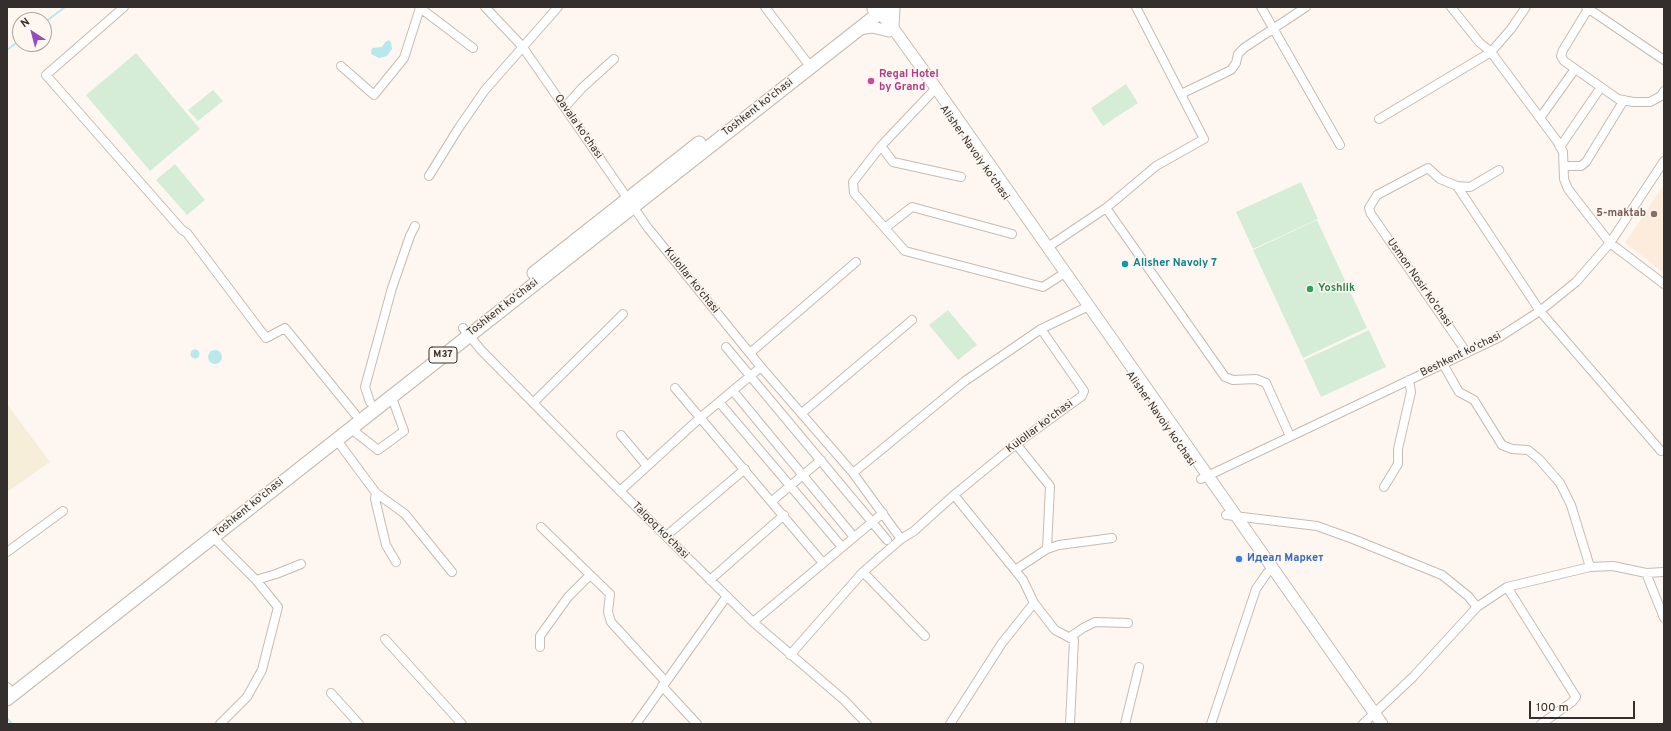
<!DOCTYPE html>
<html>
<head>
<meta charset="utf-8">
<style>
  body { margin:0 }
  #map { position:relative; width:1671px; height:731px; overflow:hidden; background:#fef7f1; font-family:Overpass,sans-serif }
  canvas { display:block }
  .frame { position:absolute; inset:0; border:8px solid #342f2c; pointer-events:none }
  .north { position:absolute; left:12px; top:12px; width:40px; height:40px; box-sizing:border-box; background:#fef7f1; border:1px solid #ada7a2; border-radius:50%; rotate:324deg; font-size:11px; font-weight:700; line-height:16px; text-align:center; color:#342f2c }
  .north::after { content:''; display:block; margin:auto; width:14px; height:18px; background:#954cbe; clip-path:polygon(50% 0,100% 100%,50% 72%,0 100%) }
  .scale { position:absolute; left:1529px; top:701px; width:106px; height:18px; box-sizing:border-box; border:2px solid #342f2c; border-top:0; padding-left:5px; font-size:12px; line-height:14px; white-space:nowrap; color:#342f2c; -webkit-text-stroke:3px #fef7f1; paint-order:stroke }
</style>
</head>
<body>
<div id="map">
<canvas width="1671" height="731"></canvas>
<div class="frame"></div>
<div class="north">N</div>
<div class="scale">100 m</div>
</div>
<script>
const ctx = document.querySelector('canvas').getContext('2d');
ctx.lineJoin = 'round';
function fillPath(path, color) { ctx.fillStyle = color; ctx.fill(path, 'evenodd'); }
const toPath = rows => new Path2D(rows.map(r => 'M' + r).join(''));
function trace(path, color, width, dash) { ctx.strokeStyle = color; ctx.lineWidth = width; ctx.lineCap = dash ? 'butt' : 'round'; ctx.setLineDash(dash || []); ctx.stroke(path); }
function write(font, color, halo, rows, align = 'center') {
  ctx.font = font + ' Overpass,sans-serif'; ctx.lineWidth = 3; ctx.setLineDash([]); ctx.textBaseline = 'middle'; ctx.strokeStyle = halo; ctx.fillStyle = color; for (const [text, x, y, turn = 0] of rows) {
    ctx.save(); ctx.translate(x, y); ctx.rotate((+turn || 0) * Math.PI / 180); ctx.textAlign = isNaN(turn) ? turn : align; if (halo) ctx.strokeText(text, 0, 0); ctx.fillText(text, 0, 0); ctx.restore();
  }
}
const commercial = toPath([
  [7,404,50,462,7,492]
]);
const built = toPath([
  [1664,185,1664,273,1625,243]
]);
const green = toPath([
  [136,53,200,129,150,171,86,95],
  [1126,84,1138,103,1103,126,1091,108],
  [213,90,223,101,198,121,188,110],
  [175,164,205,200,187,215,156,180],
  [1301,182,1318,219,1253,249,1236,212],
  [1317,220,1367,328,1303,358,1253,250],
  [948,310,977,345,958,360,929,325],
  [1369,330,1386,367,1321,397,1304,360]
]);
const water = toPath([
  [389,40,391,42,392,49,387,56,379,58,371,54,372,48,382,47,385,42],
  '190.5 354a4.5 4.5 0 1 1 9 0a4.5 4.5 0 1 1-9 0Z',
  '208 357a7 7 0 1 1 14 0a7 7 0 1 1-14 0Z'
]);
const stream = toPath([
  [44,23,65,7],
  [7,50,20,40],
  [7,718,12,724]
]);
const minor = toPath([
  [124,7,46,75,182,230,187,233,266,338,285,328,355,414],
  [419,7,473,48],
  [485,7,522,46,648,228,761,367,853,473,901,539],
  [765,7,806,61],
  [1261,7,1340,145],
  [1451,7,1479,42,1491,52,1557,141,1563,152,1564,179,1568,189,1610,243,1664,284],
  [1586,7,1664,60],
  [1588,9,1563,50,1561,56,1564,61,1618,99,1633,102,1650,102,1661,96,1664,91],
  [341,66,374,95,404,58,420,8],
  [936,88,881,146,853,182,854,193,905,251,1043,287,1060,276],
  [1181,94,1231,70,1236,63,1238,54,1244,48,1306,7],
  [565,107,582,88,614,59],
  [1540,118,1575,69],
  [1379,119,1491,52,1511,29,1526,7],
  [881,146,893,162,961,177],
  [1560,147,1601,87],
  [1564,166,1581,166,1586,162,1624,100],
  [429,176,458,129,485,90,558,7],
  [1457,186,1540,311,1661,451],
  [1106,208,1156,166,1204,139,1136,7],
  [885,228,912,207,1012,234],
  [1048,247,1106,208,1225,377,1233,380,1256,379,1266,383,1290,436],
  [463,328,481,350,620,491,753,622,844,700,867,724],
  [726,347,887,540],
  [750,353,856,262],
  [1467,353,1371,214,1369,208,1377,195,1428,168,1440,179,1457,186,1470,187,1499,170],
  [1443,364,1459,392,1474,400,1502,445,1512,449,1528,450,1539,459,1560,483,1571,505,1590,567],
  [675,388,823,563],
  [733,391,854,537],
  [370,402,365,387,392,288,410,236,415,226],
  [534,402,623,314],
  [719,402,842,547],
  [802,413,912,320],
  [350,428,378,450,404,431,391,395],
  [621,435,647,466],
  [336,439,376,493,405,514,452,572],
  [1016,444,1050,486,1047,549],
  [853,473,965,381,1041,329,1089,306],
  [1201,479,1498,338,1540,311,1576,282,1610,243,1664,161],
  [1384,487,1398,464,1398,449,1411,392,1409,380],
  [620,491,701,417,761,367],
  [376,493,375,499,386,545,396,562],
  [954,495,1023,580,1034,603,1055,630,1074,640,1070,724],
  [772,501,821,460],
  [1226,515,1317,526,1353,539,1442,575,1468,596,1477,607],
  [541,527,610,594,608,612,611,622,665,681],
  [666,536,745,469],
  [213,537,256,580,278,607,262,670,247,697,220,724],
  [7,552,63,511],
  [1015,570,1047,549,1059,545,1112,538],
  [863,572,925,636],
  [1646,573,1664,618],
  [256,580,276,574,301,564],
  [710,580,784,515],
  [1507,587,1576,697,1572,702,1541,724],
  [753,622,883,513],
  [1070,637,1083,628,1095,622,1128,623],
  [385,639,462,724],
  [540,647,540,636,568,597,590,575],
  [790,655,863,572,901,539,914,531,954,495,1016,444,1082,396,1084,391,1041,329],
  [662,686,697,724],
  [7,687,9,689],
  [331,693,359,724],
  [636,724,727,596],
  [950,724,1002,643,1034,603],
  [1125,724,1139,667],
  [1211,724,1256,589,1267,573,1273,569],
  [1363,724,1413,677,1477,607,1507,587,1590,567,1613,566,1646,573,1664,572]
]);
const secondary = toPath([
  [873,9,880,13,893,28,936,88,1382,724],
  [893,28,894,7],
  [859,29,872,27,889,31]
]);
const trunk = toPath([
  [534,273,699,143],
  [7,699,887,7]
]);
const markers = [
  [871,81,4,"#d1479c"],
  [1654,214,4,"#8d6e63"],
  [1125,264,4,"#0f9aa8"],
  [1310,289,4,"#2e9e5b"],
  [1239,559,4,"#3f7fe0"]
];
const shields = [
  [443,355,28]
];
const shieldNames = [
  ["M37",443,355]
];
const hotelNames = [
  ["Regal Hotel",879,75],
  ["by Grand",879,88]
];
const streetNames = [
  ["Toshkent ko'chasi",758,108,-38],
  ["Qavala ko'chasi",578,127,55],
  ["Alisher Navoiy ko'chasi",974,153,55],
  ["Kulollar ko'chasi",691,281,51],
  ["Usmon Nosir ko'chasi",1419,283,55],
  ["Toshkent ko'chasi",503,308,-38],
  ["Beshkent ko'chasi",1461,355,-26],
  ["Alisher Navoiy ko'chasi",1160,419,55],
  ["Kulollar ko'chasi",1040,427,-37],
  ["Toshkent ko'chasi",249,508,-39],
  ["Talqoq ko'chasi",660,531,45]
];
const educationNames = [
  ["5-maktab",1646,214]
];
const cultureNames = [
  ["Alisher Navoiy 7",1133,264]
];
const leisureNames = [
  ["Yoshlik",1318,289]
];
const shopNames = [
  ["Идеал Маркет",1247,559]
];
fillPath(commercial, '#f6eed8');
fillPath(built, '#fdebdc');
fillPath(green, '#d5edd6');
fillPath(water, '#b8e8ec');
trace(stream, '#b8e8ec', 2);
trace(minor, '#c6bbb2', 10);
trace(secondary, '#c6bbb2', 13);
trace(trunk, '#c6bbb2', 15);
trace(minor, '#fff', 8);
trace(secondary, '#fff', 11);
trace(trunk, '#fff', 13);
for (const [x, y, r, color] of markers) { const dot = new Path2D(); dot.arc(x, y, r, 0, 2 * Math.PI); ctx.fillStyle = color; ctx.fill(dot); trace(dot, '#fef7f1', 1.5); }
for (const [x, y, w] of shields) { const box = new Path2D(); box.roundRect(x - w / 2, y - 8, w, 16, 3); ctx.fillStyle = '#fef7f1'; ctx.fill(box); trace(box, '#342f2c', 1); }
write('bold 10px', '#342f2c', null, shieldNames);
write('bold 11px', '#b23c85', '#fef7f1', hotelNames, 'left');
write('11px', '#342f2c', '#fef7f1', streetNames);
write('bold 11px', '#785e54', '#fef7f1', educationNames, 'right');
write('bold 11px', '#0d838f', '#fef7f1', cultureNames, 'left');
write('bold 11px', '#27864d', '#fef7f1', leisureNames, 'left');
write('bold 11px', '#366cbe', '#fef7f1', shopNames, 'left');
</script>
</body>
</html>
